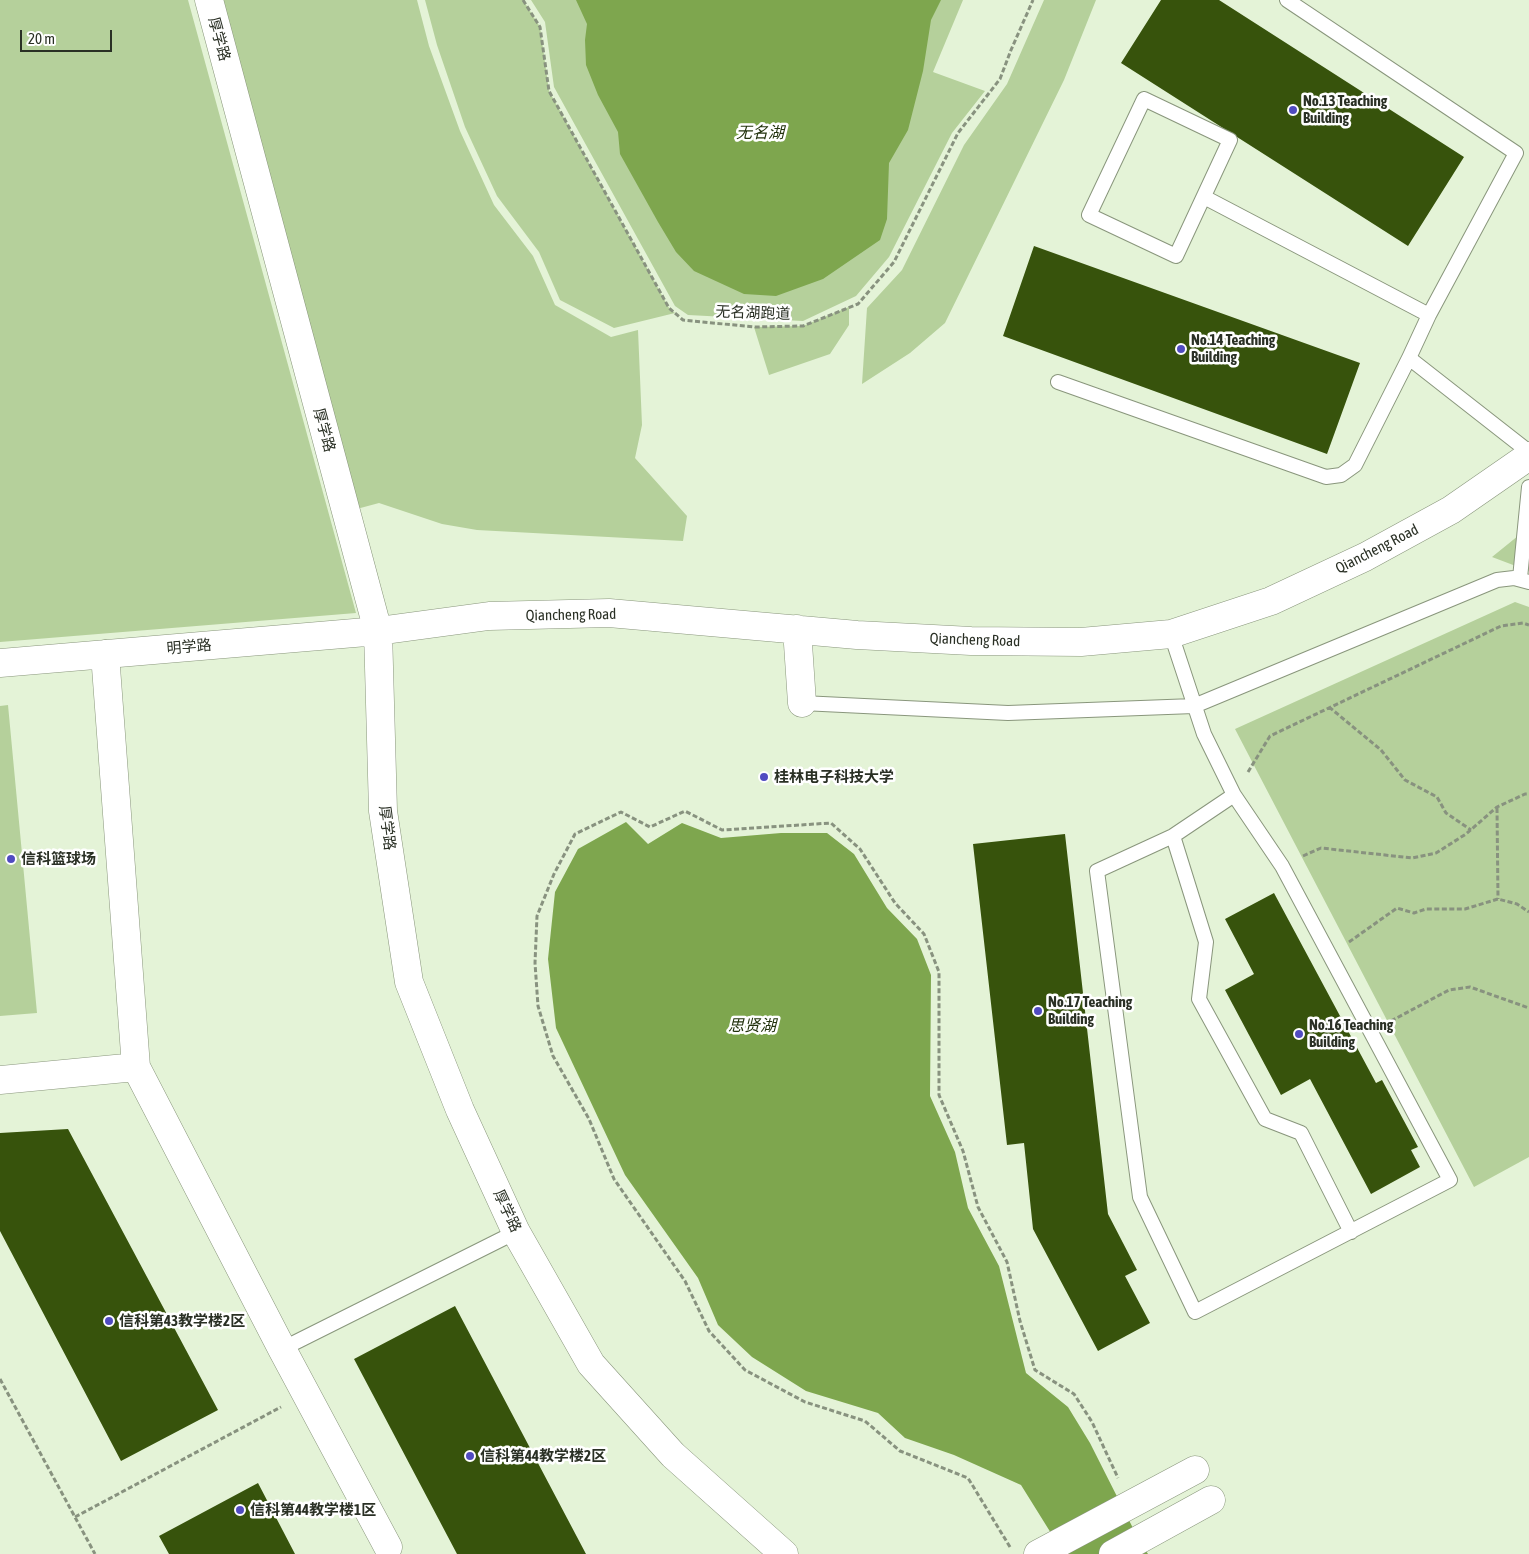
<!DOCTYPE html>
<html>
<head>
<meta charset="utf-8">
<style>
  body { margin:0 }
  #map { position:relative; width:1529px; height:1554px; overflow:hidden; background:#e4f3d7; font-family:"Asap Condensed",sans-serif }
  canvas { display:block }
  .scale { position:absolute; left:20px; top:30px; width:92px; height:22px; box-sizing:border-box; border:2px solid #2a3025; border-top:0; padding-left:6px; font-size:15px; line-height:18px; white-space:nowrap; color:#2a3025; -webkit-text-stroke:4px #fff; paint-order:stroke }
</style>
</head>
<body>
<div id="map">
<canvas width="1529" height="1554"></canvas>
<div class="scale">20 m</div>
</div>
<script>
const ctx = document.querySelector('canvas').getContext('2d');
ctx.lineJoin = 'round';
function fillPath(path, color) { ctx.fillStyle = color; ctx.fill(path, 'evenodd'); }
const toPath = rows => new Path2D(rows.map(r => 'M' + r).join(''));
function trace(path, color, width, dash) { ctx.strokeStyle = color; ctx.lineWidth = width; ctx.lineCap = dash ? 'butt' : 'round'; ctx.setLineDash(dash || []); ctx.stroke(path); }
function write(font, color, halo, rows, align = 'center') {
  ctx.font = font + ' "Asap Condensed","Noto Sans SC",sans-serif'; ctx.lineWidth = 5; ctx.setLineDash([]); ctx.textBaseline = 'middle'; ctx.strokeStyle = halo; ctx.fillStyle = color; for (const [text, x, y, turn = 0] of rows) {
    ctx.save(); ctx.translate(x, y); ctx.rotate((+turn || 0) * Math.PI / 180); ctx.textAlign = isNaN(turn) ? turn : align; if (halo) ctx.strokeText(text, 0, 0); ctx.fillText(text, 0, 0); ctx.restore();
  }
}
const green = toPath([
  [0,0,188,0,356,613,0,642],
  [220,0,417,0,429,46,460,131,494,205,533,256,555,305,611,337,638,330,642,425,635,458,687,516,683,541,477,530,442,524,379,503,353,510],
  [425,0,523,0,540,27,549,91,669,308,675,313,614,328,560,300,539,252,497,196,465,127,437,45],
  [531,0,963,0,933,72,985,91,952,133,889,257,856,296,803,321,688,315,675,306,554,87,545,22],
  [1044,0,1096,0,1064,80,945,323,910,353,862,384,867,308,902,270,964,145,1007,84],
  [849,307,849,325,830,354,769,375,754,327,803,326],
  [1529,527,1529,571,1492,557],
  [1515,602,1529,607,1529,1157,1474,1187,1235,729],
  [8,705,37,1013,0,1016,0,706]
]);
const water = toPath([
  [576,0,941,0,931,20,923,71,908,130,889,163,887,219,880,240,823,279,776,296,744,294,694,271,676,252,658,222,620,154,618,132,598,95,586,65,585,40,587,24],
  [626,822,648,844,682,823,721,838,781,833,827,833,854,854,887,908,917,939,931,975,930,1096,955,1152,968,1208,999,1266,1026,1373,1068,1407,1090,1443,1140,1542,1148,1554,1064,1554,1021,1485,954,1455,905,1438,878,1413,806,1391,752,1357,718,1325,698,1278,625,1175,556,1028,548,959,555,892,578,849]
]);
const building = toPath([
  [1161,0,1219,0,1464,157,1408,246,1121,63],
  [1034,246,1360,363,1327,454,1003,336],
  [1065,834,1108,1214,1137,1270,1125,1276,1150,1323,1098,1351,1033,1229,1024,1143,1007,1145,973,844],
  [1274,893,1376,1083,1382,1080,1418,1147,1411,1150,1420,1167,1371,1194,1310,1079,1281,1095,1225,990,1254,974,1225,919],
  [68,1129,218,1410,121,1461,0,1231,0,1133],
  [455,1306,586,1554,457,1554,354,1359],
  [258,1483,295,1554,169,1554,159,1536]
]);
const path = toPath([
  [523,0,540,27,549,91,669,308,683,320,754,327,803,326,858,304,894,262,958,133,1000,79,1011,50,1033,0],
  [1329,707,1381,750,1405,780,1437,797,1446,813,1471,830],
  [1248,772,1270,736,1501,626,1523,623,1529,625],
  [1497,808,1498,899],
  [1303,856,1321,848,1412,858,1436,853,1466,834,1497,807,1525,794,1529,794],
  [1349,942,1397,908,1414,913,1426,909,1465,909,1498,899,1517,904,1529,912],
  [1391,1021,1449,990,1470,987,1529,1008],
  [0,1379,95,1554],
  [75,1517,281,1407],
  [1010,1547,968,1478,900,1451,865,1421,805,1402,745,1370,709,1331,685,1281,614,1179,589,1119,553,1056,538,1006,535,963,537,916,554,874,575,834,621,812,650,827,685,811,722,830,831,823,860,849,895,903,924,934,939,972,939,1095,963,1151,978,1207,1007,1262,1020,1321,1035,1370,1074,1394,1092,1422,1118,1478]
]);
const lane = toPath([
  [1287,0,1516,153,1429,315,1409,358,1529,452],
  [1144,99,1230,140,1176,256,1089,215,1144,99],
  [1204,197,1429,315],
  [1058,382,1326,477,1341,475,1355,465,1409,358],
  [1520,578,1529,487],
  [1171,634,1204,734,1234,795,1282,866,1450,1180,1195,1312,1140,1197,1097,871,1173,836,1234,795],
  [802,703,1008,713,1194,706,1497,580,1514,578,1529,582],
  [1173,836,1206,942,1199,999,1265,1119,1301,1133,1351,1232],
  [282,1349,516,1232]
]);
const street = toPath([
  [209,0,378,631,383,811,409,982,460,1110,516,1232,591,1364,673,1455,784,1554],
  [797,629,802,703],
  [105,654,136,1067],
  [0,663,378,631,489,616,609,613,857,635,971,641,1081,642,1171,634,1271,601,1365,557,1451,510,1529,456],
  [0,1080,136,1067,282,1349,388,1547],
  [1038,1554,1195,1470],
  [1113,1554,1211,1500]
]);
const markers = [
  [1293,110,5,"#504bc1"],
  [1181,349,5,"#504bc1"],
  [764,777,5,"#504bc1"],
  [11,859,5,"#504bc1"],
  [1038,1011,5,"#504bc1"],
  [1299,1034,5,"#504bc1"],
  [109,1321,5,"#504bc1"],
  [470,1456,5,"#504bc1"],
  [240,1510,5,"#504bc1"]
];
const streetNames = [
  ["厚学路",219,39,75],
  ["无名湖跑道",753,313,2],
  ["厚学路",324,430,75],
  ["Qiancheng Road",1377,549,-27],
  ["Qiancheng Road",571,615,-1],
  ["Qiancheng Road",975,640,2],
  ["明学路",189,647,-5],
  ["厚学路",387,828,83],
  ["厚学路",507,1211,65]
];
const poiNames = [
  ["No.13 Teaching",1303,101],
  ["Building",1303,118],
  ["No.14 Teaching",1191,340],
  ["Building",1191,357],
  ["桂林电子科技大学",774,777],
  ["信科篮球场",21,859],
  ["No.17 Teaching",1048,1002],
  ["Building",1048,1019],
  ["No.16 Teaching",1309,1025],
  ["Building",1309,1042],
  ["信科第43教学楼2区",119,1321],
  ["信科第44教学楼2区",480,1456],
  ["信科第44教学楼1区",250,1510]
];
const waterNames = [
  ["无名湖",760,133],
  ["思贤湖",752,1026]
];
fillPath(green, '#b5d09b');
fillPath(water, '#7ea64e');
fillPath(building, '#37530c');
trace(lane, '#89967c', 16);
trace(street, '#89967c', 29);
trace(path, '#88927f', 3, [5, 2.5]);
trace(lane, '#fff', 14);
trace(street, '#fff', 28);
for (const [x, y, r, color] of markers) { const dot = new Path2D(); dot.arc(x, y, r, 0, 2 * Math.PI); ctx.fillStyle = color; ctx.fill(dot); trace(dot, '#fff', 2); }
write('15px', '#2a3025', '#fff', streetNames);
write('bold 15px', '#2a3025', '#fff', poiNames, 'left');
write('italic 16px', '#22320d', '#fff', waterNames);
</script>
</body>
</html>
